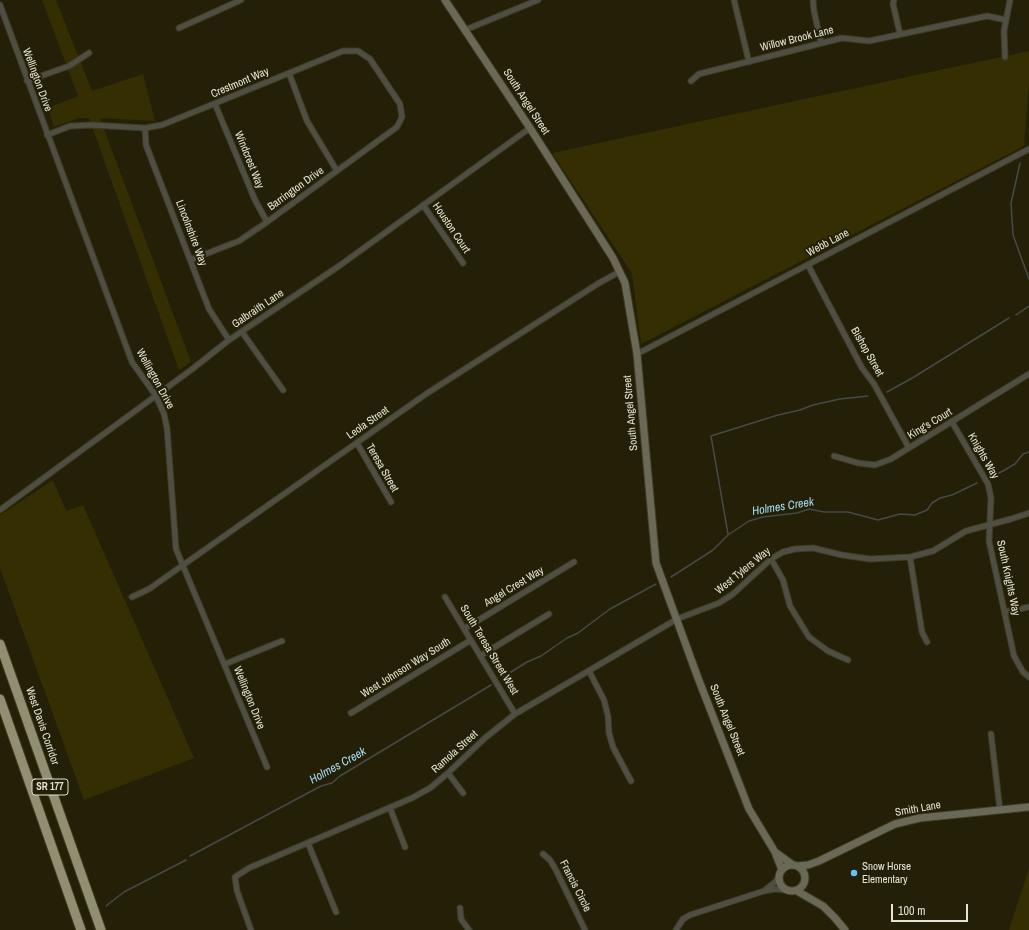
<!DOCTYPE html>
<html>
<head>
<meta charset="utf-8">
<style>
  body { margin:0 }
  #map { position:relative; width:1029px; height:930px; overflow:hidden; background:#232007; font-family:"Archivo Narrow",sans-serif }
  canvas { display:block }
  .scale { position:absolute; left:891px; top:904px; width:77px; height:18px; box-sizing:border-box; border:2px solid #e5e4d4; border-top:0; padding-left:5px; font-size:12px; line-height:14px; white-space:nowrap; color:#e5e4d4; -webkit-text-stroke:3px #232007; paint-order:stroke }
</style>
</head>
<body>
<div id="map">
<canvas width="1029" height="930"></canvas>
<div class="scale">100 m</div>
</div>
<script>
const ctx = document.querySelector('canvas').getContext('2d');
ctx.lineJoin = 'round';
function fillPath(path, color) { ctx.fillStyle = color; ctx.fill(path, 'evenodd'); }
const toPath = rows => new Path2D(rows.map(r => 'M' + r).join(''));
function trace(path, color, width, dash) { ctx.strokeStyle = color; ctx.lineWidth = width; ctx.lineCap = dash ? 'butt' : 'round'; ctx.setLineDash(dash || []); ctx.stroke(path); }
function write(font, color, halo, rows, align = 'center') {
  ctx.font = font + ' "Archivo Narrow",sans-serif'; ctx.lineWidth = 4; ctx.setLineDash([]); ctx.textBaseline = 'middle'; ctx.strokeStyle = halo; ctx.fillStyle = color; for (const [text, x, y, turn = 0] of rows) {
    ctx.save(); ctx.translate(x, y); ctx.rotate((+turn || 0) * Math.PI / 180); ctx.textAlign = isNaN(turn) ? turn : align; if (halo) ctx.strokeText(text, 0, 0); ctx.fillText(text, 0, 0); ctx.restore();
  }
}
const green = toPath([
  [42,0,56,0,92,91,143,74,155,121,100,118,191,362,179,370,89,118,79,118,54,127,48,108,78,96],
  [1029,51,1029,83,1024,146,641,344,632,273,552,153],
  [53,480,66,511,83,505,194,758,84,800,0,568,0,515],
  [1029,868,1029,930,1009,930]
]);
const stream = toPath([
  [1020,163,1011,203,1013,235,1029,279],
  [1016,315,1029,306],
  [887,392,914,377,1009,318],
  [994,476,1015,464,1023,454,1029,452],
  [728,534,711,436,778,415,800,410,813,405,840,399,868,396],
  [671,577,713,550,728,535,749,521,763,517,797,513,809,509,824,512,848,512,878,520,900,514,915,515,927,510,932,503,940,498,952,495,977,483],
  [503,677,527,662,541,656,567,638,578,633,610,609,656,584],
  [190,856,321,786,332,783,340,776,491,685],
  [106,906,124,892,186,860]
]);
const street = toPath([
  [734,0,749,62],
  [813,0,814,11,821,43],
  [894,0,893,4,900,34],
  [0,5,132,362,156,396,164,414,167,428,176,549,267,767],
  [179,28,241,0],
  [465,30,538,0],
  [1005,57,1004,31,1010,0],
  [289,73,307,121,337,171],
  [27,81,69,66,89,53],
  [691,81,699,74,842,38,869,41,987,16,1006,20],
  [215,104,255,200,267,222],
  [145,128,146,145,209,309,229,340],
  [47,135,70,126,92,125,145,128,162,125,343,51,358,51,370,59,400,104,402,117,397,127,267,222,239,241,190,260],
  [423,205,463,263],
  [808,265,862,368,874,384,909,448],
  [242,332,283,390],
  [637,354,1029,149],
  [952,422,988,484,991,498,989,541,1014,656,1023,672,1029,677],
  [357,443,391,502],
  [834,456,858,463,875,465,891,459,1029,374],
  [0,510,191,370,229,340,339,266,530,128],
  [910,557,922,632,927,642],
  [771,559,783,580,790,606,809,637,828,651,848,660],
  [132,597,149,589,426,394,599,283,619,272],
  [445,597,515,714],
  [1005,612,1029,607],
  [464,629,574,562],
  [480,656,549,614],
  [225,664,282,641],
  [589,671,604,700,608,716,609,733,613,747,631,781],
  [351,713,471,640],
  [991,734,1000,810],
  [448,773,463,793],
  [390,808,405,847],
  [308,843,336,912],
  [543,854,550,860,556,870,585,930],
  [765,890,774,883,779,877],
  [460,908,461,919,469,930],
  [251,930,237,891,235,877,249,868,412,798,430,788,448,773,485,738,515,714,677,619,719,603,733,594,771,559,783,552,795,549,813,548,842,555,870,559,910,557,933,551,966,531,1011,519,1029,513],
  [676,930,683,919,690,915,764,891,775,889,786,890]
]);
const secondary = toPath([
  [445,0,530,128,613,258,625,283,637,354,656,563,698,678,749,809,775,852,782,870],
  [775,852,793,865],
  '779 878a13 13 0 1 1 26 0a13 13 0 1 1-26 0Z',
  [797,866,808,865,819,861,895,824,920,818,1029,807],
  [797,891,823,906,835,918,845,930]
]);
const highway = toPath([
  [0,644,101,930],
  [0,699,81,930]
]);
const markers = [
  [854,873,4,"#64c5ee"]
];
const shields = [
  [50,787,36]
];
const shieldNames = [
  ["SR 177",50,787]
];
const streetNames = [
  ["Willow Brook Lane",797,39,-14],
  ["Wellington Drive",37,80,70],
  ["Crestmont Way",240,83,-23],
  ["South Angel Street",526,102,57],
  ["Windcrest Way",249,160,68],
  ["Barrington Drive",296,189,-36],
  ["Houston Court",451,228,56],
  ["Lincolnshire Way",191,233,69],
  ["Webb Lane",828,243,-28],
  ["Galbraith Lane",258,309,-34],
  ["Bishop Street",867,352,60],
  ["Wellington Drive",155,379,61],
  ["South Angel Street",631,413,-95],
  ["Leola Street",368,423,-35],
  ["King's Court",930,424,-31],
  ["Knights Way",983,456,60],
  ["Teresa Street",382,468,60],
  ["West Tylers Way",743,571,-39],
  ["South Knights Way",1008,578,78],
  ["Angel Crest Way",514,587,-31],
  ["South Teresa Street West",489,650,59],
  ["West Johnson Way South",406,668,-32],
  ["Wellington Drive",249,698,68],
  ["South Angel Street",727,720,68],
  ["West Davis Corridor",42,726,71],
  ["Ramola Street",455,752,-42],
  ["Smith Lane",918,809,-10],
  ["Francis Circle",575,886,63]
];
const poiNames = [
  ["Snow Horse",862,867],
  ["Elementary",862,880]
];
const waterNames = [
  ["Holmes Creek",783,507,-9],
  ["Holmes Creek",338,766,-29]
];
fillPath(green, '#342e02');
trace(stream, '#454a49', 1.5);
trace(street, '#3e3b24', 7);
trace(secondary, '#3e3b24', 9);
trace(highway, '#3e3b24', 11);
trace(street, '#4f4e43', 5);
trace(secondary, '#6a6856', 7);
trace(highway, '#928e72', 9);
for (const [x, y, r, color] of markers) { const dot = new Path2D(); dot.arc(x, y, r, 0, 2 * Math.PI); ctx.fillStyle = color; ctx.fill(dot); trace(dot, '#232007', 1.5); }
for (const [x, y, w] of shields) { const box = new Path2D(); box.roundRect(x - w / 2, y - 8, w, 16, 3); ctx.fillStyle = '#232007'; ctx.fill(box); trace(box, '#e5e4d4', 1); }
write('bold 10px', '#e5e4d4', null, shieldNames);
write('11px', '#e5e4d4', '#232007', streetNames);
write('11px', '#e5e4d4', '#232007', poiNames, 'left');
write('italic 12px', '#a6daf3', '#232007', waterNames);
</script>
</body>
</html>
